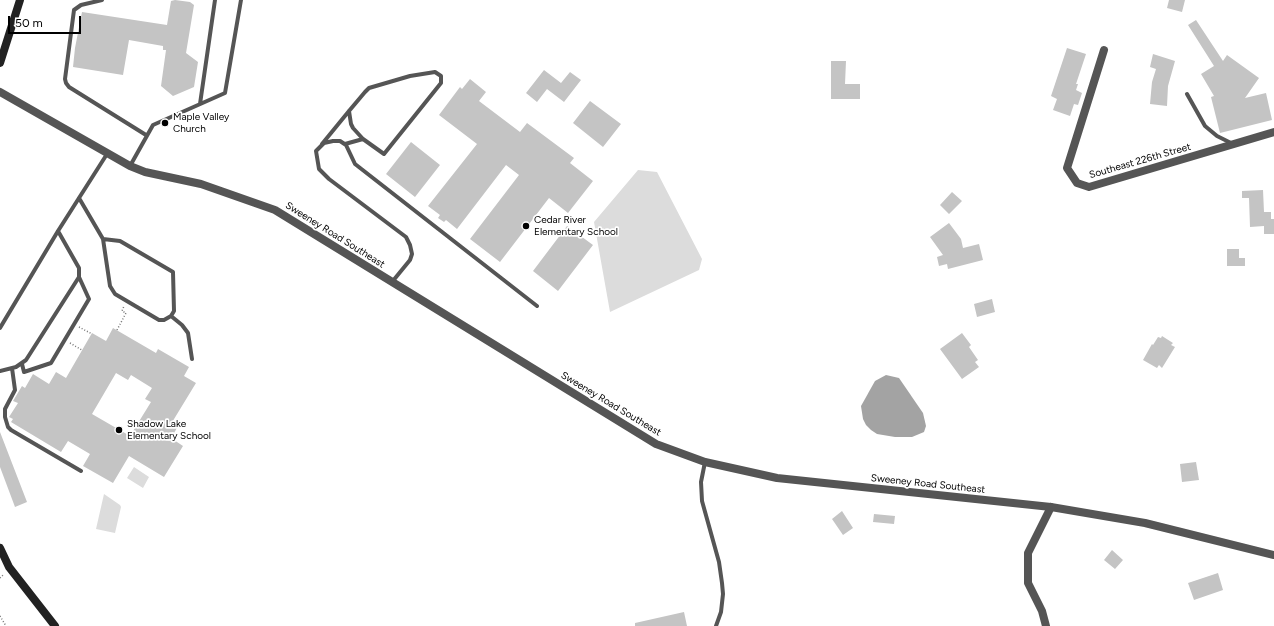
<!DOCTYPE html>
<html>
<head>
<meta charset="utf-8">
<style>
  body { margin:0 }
  #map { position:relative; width:1274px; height:626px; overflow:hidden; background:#fff; font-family:Figtree,sans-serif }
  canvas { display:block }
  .scale { position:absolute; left:8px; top:16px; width:73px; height:18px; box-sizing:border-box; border:2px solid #000; border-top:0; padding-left:5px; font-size:12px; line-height:14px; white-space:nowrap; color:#000; -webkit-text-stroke:3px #fff; paint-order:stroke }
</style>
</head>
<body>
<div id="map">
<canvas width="1274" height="626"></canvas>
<div class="scale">50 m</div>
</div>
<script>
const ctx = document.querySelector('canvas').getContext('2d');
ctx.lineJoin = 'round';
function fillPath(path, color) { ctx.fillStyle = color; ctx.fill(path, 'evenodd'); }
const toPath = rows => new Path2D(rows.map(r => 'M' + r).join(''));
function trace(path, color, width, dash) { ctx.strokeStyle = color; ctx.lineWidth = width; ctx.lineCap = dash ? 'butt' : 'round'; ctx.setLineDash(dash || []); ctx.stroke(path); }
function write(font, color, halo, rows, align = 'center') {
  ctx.font = font + ' Figtree,sans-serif'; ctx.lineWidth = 3.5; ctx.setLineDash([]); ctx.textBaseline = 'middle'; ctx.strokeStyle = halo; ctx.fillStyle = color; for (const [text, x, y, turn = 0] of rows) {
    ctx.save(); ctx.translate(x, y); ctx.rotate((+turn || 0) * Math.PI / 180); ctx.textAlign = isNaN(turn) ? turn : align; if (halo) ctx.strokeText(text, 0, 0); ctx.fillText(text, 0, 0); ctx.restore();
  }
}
const green = toPath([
  [638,170,657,172,702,259,699,270,610,312,594,222],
  [134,467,149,477,143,488,127,478],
  [104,494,120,505,121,507,115,533,96,529]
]);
const water = toPath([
  [886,375,899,378,923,413,926,426,924,432,912,437,895,437,877,434,871,430,866,425,863,419,861,406,875,381]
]);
const building = toPath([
  [175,0,190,2,194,5,186,53,198,62,194,87,173,96,161,86,166,50,163,50,163,46,129,40,123,75,73,67,75,48,82,12,167,25,171,1],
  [1169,0,1185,0,1182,12,1167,8],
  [1196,20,1223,61,1227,55,1259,78,1245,98,1266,93,1272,120,1220,133,1211,97,1214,96,1201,74,1214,66,1188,25],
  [1067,48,1086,54,1076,84,1078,84,1076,90,1082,93,1078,105,1074,104,1070,116,1053,110,1057,99,1051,96],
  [1153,54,1175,61,1168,86,1167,106,1150,104,1152,82,1156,69,1150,67],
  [831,61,846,61,845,84,860,84,860,99,831,99],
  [544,70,561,83,570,72,581,80,564,102,547,89,537,102,526,93],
  [470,79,486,92,479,101,520,132,527,123,574,158,570,163,593,181,568,213,549,198,500,262,470,239,519,175,506,165,457,229,446,220,444,222,438,218,440,215,428,206,477,144,439,115,460,87,462,89],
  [590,101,621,124,603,147,573,123],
  [411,142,440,165,415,197,386,174],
  [1263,190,1264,212,1271,212,1271,219,1274,219,1274,234,1264,234,1264,226,1250,227,1249,198,1242,198,1242,191],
  [952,192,962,201,949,214,940,205],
  [949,223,961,239,963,248,979,244,983,260,948,269,947,264,939,266,937,257,943,255,930,237],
  [567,226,593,245,558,291,533,271],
  [1227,249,1239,249,1239,258,1245,258,1245,266,1227,266],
  [992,299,995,312,977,317,974,304],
  [113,328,156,353,158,349,189,367,184,376,196,383,171,424,177,428,171,438,183,446,164,477,129,456,113,483,83,466,90,454,68,441,61,452,11,422,13,419,9,417,18,403,13,401,22,386,25,388,33,374,49,384,56,372,66,378,92,333,106,341],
  [116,373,128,380,131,375,152,388,145,399,151,402,130,436,92,414],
  [962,333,971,345,969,347,978,360,975,362,979,367,962,379,940,349],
  [1162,336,1173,343,1171,345,1175,347,1162,368,1159,365,1157,368,1143,360,1152,344,1153,345,1158,337,1161,338],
  [0,432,27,502,15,507,0,467],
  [1196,462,1199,480,1182,482,1180,464],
  [842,511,853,528,843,535,832,519],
  [874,514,895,516,894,524,873,522],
  [1112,550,1123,560,1115,569,1104,560],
  [1218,573,1223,590,1194,600,1188,583],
  [684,612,687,626,635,626,635,623]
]);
const path = toPath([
  [79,327,92,334],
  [117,330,126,313,122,311,124,306],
  [70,343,82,350],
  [0,578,3,575],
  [0,616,6,626]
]);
const service = toPath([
  [102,0,81,5,74,10,65,79,66,83,69,87,146,135],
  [1187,94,1205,126,1217,136,1233,144],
  [200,104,215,0],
  [322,144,349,111,365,92,369,88,410,76,435,72,441,76,441,83,384,154,363,139,353,128,351,124,349,111],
  [345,144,363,139],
  [130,166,153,125,225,93,241,0],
  [79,198,103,239,110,286,115,294,159,320,164,320,171,316,174,311,173,272,120,241,103,239],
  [392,282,410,260,412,254,410,245,406,237,329,179,319,169,316,151,324,143,333,141,340,141,346,145,355,164,537,306],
  [171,316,182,325,188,333,192,359],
  [0,328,58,231,107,154],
  [22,364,24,372,51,363,89,299,79,277],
  [12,368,15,390,5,409,5,417,8,427,11,430,81,471],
  [0,371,16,367,26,360,79,277,79,268,58,231],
  [705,462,701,482,702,501,719,562,722,583,723,594,721,612,716,626]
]);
const minor = toPath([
  [1104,50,1067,168,1077,183,1089,187,1274,132],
  [1046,626,1042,611,1028,583,1028,553,1051,507]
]);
const tertiary = toPath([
  [0,92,130,166,145,172,201,184,275,210,656,444,705,462,777,478,1051,507,1145,523,1274,555]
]);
const secondary = toPath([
  [0,63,20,0],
  [0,548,9,567,55,626]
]);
const markers = [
  [165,123,4,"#000"],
  [526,226,4,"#000"],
  [119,430,4,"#000"]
];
const poiNames = [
  ["Maple Valley",173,117],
  ["Church",173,129],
  ["Cedar River",534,220],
  ["Elementary School",534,232],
  ["Shadow Lake",127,424],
  ["Elementary School",127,436]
];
const streetNames = [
  ["Southeast 226th Street",1140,161,-16],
  ["Sweeney Road Southeast",335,235,32],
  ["Sweeney Road Southeast",611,404,31],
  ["Sweeney Road Southeast",928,484,6]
];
fillPath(green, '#dcdcdc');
fillPath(water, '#a3a3a3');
fillPath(building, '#c4c4c4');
trace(path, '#777', 1.5, [1, 2]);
trace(service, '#555', 4);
trace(minor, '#555', 8);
trace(tertiary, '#555', 8);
trace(secondary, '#222', 8);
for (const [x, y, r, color] of markers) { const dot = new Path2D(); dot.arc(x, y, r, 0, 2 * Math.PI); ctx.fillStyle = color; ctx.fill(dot); trace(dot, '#fff', 1.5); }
write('10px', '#000', '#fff', poiNames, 'left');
write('10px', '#000', '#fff', streetNames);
</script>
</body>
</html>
